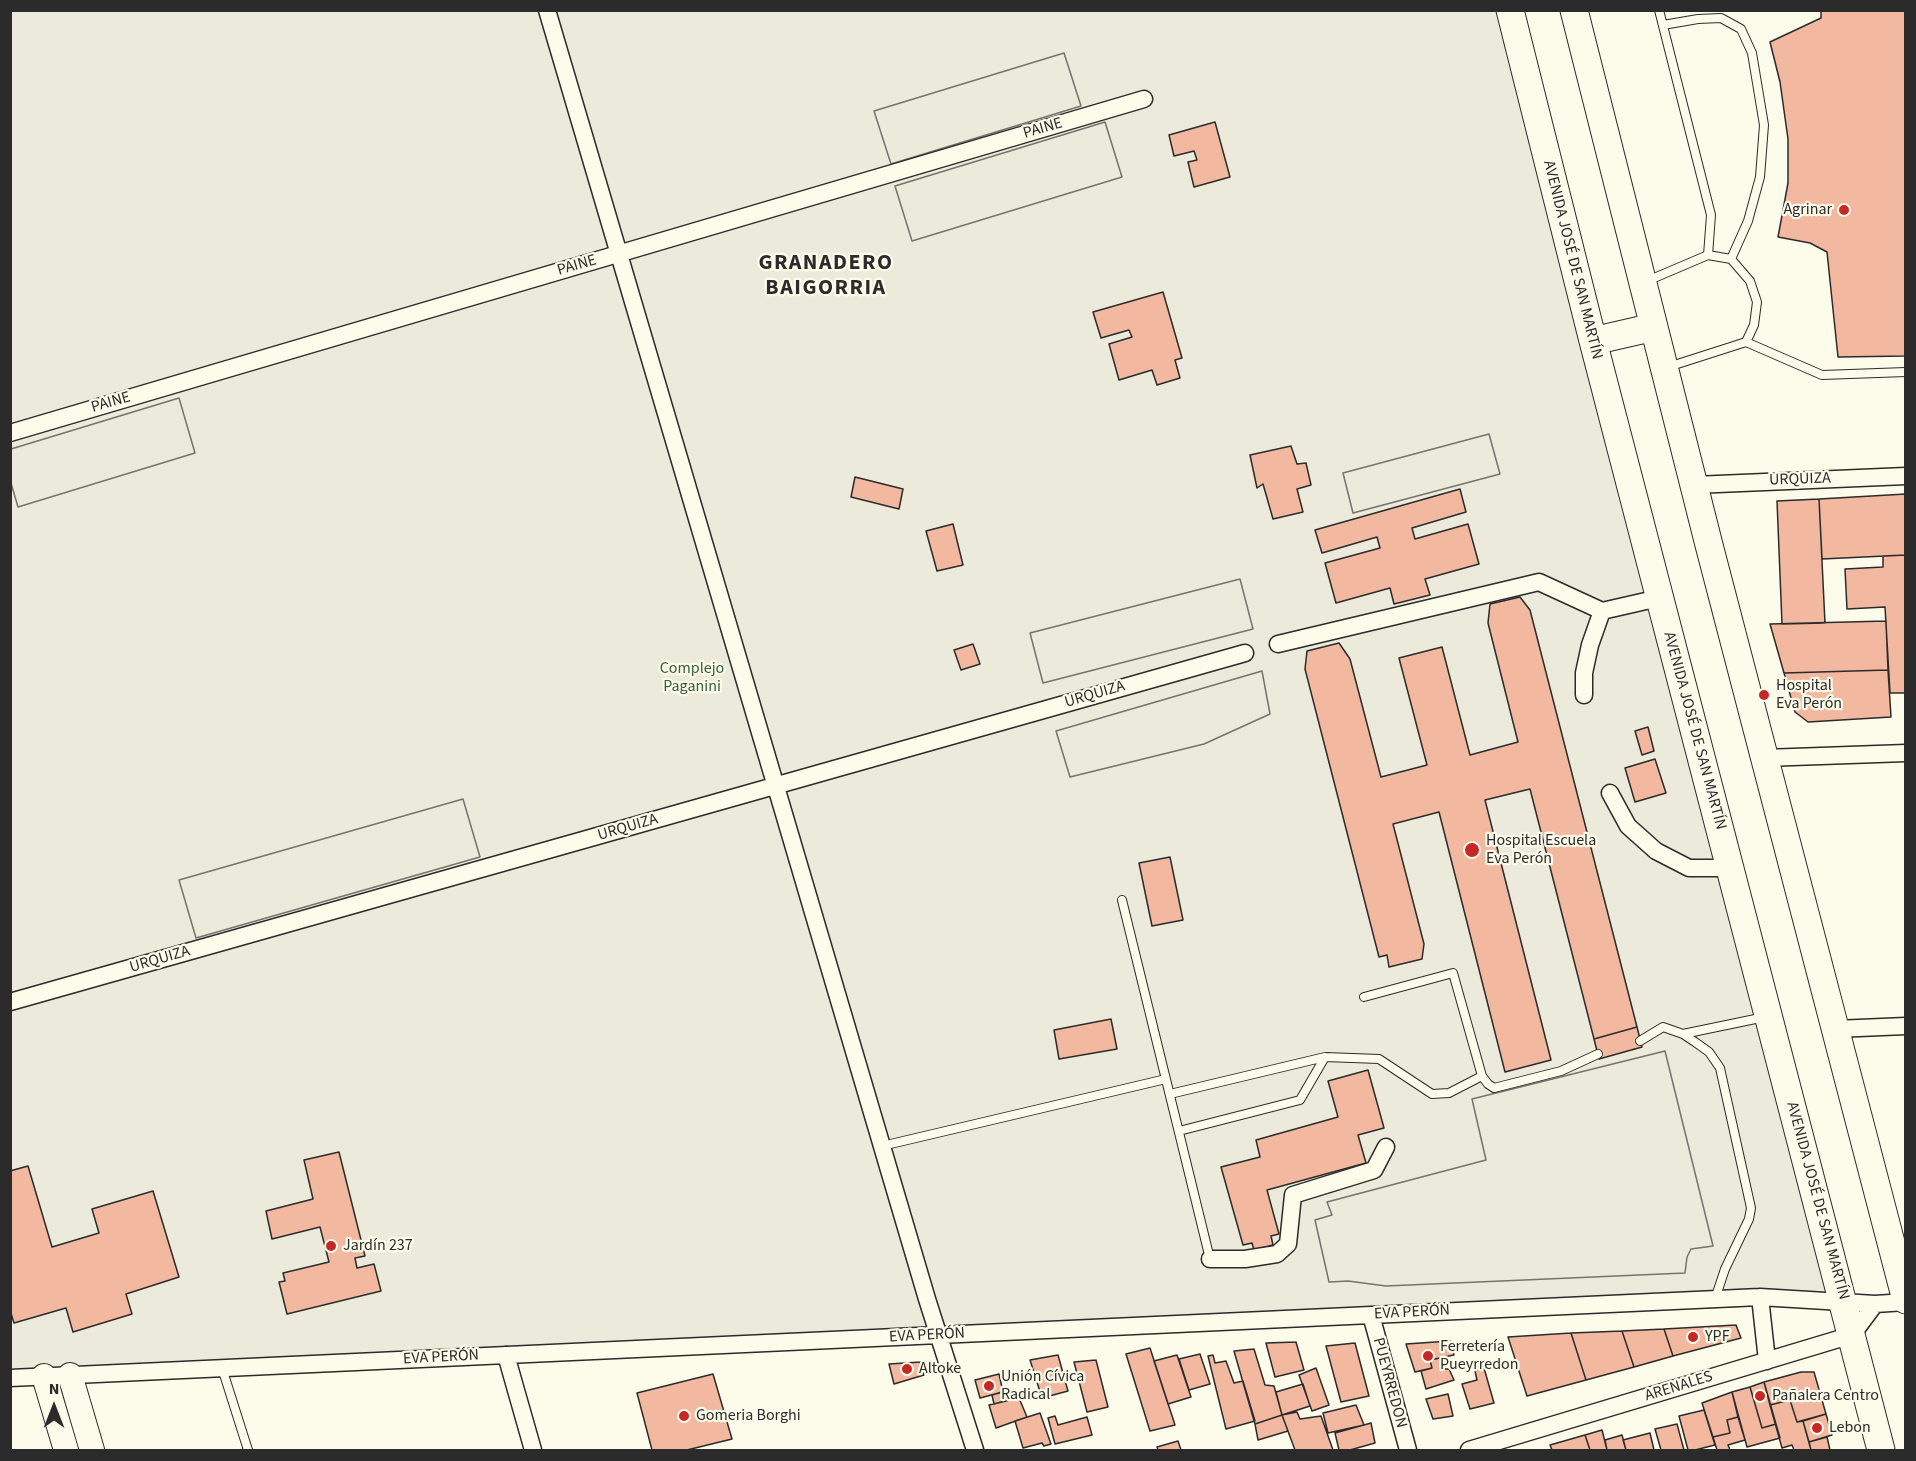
<!DOCTYPE html>
<html>
<head>
<meta charset="utf-8">
<style>
  body { margin:0 }
  #map { position:relative; width:1916px; height:1461px; overflow:hidden; background:#fdfbea; font-family:"Source Sans 3",sans-serif }
  canvas { display:block }
  .frame { position:absolute; inset:0; border:12px solid #2b2b2b; pointer-events:none }
  .north { position:absolute; left:24px; top:1377px; width:60px; height:60px; -webkit-text-stroke:4px #fdfbea; paint-order:stroke; rotate:0deg; font-size:16px; font-weight:700; line-height:24px; text-align:center; color:#2b2b2b }
  .north::after { content:''; display:block; margin:auto; width:21px; height:27px; background:#2b2b2b; clip-path:polygon(50% 0,100% 100%,50% 72%,0 100%) }
</style>
</head>
<body>
<div id="map">
<canvas width="1916" height="1461"></canvas>
<div class="frame"></div>
<div class="north">N</div>
</div>
<script>
const ctx = document.querySelector('canvas').getContext('2d');
ctx.lineJoin = 'round';
function fillPath(path, color) { ctx.fillStyle = color; ctx.fill(path, 'evenodd'); }
const toPath = rows => new Path2D(rows.map(r => 'M' + r).join(''));
function trace(path, color, width, dash) { ctx.strokeStyle = color; ctx.lineWidth = width; ctx.lineCap = dash ? 'butt' : 'round'; ctx.setLineDash(dash || []); ctx.stroke(path); }
function write(font, color, halo, rows, align = 'center') {
  ctx.font = font + ' "Source Sans 3",sans-serif'; ctx.lineWidth = 4.5; ctx.setLineDash([]); ctx.textBaseline = 'middle'; ctx.strokeStyle = halo; ctx.fillStyle = color; for (const [text, x, y, turn = 0] of rows) {
    ctx.save(); ctx.translate(x, y); ctx.rotate((+turn || 0) * Math.PI / 180); ctx.textAlign = isNaN(turn) ? turn : align; if (halo) ctx.strokeText(text, 0, 0); ctx.fillText(text, 0, 0); ctx.restore();
  }
}
const green = toPath([
  [10,11,1510,11,1843,1302,11,1378,10,11]
]);
const parking = toPath([
  [1064,53,1081,106,891,164,874,111,1064,53],
  [1105,122,1122,177,912,241,895,186,1105,122],
  [179,398,195,453,18,507,11,483,11,449,179,398],
  [1489,434,1500,474,1353,513,1343,473,1489,434],
  [1240,579,1253,629,1043,683,1030,633,1240,579],
  [1262,671,1270,714,1204,744,1070,777,1056,731,1262,671],
  [463,799,480,857,196,938,179,880,463,799],
  [1665,1051,1713,1246,1691,1249,1687,1257,1685,1273,1386,1286,1348,1281,1329,1282,1315,1220,1332,1215,1327,1202,1486,1160,1472,1099,1665,1051]
]);
const building = toPath([
  [1821,10,1906,10,1906,356,1838,357,1827,252,1810,243,1778,237,1788,183,1788,139,1780,82,1770,42,1821,18,1821,10],
  [1215,122,1230,177,1194,187,1188,162,1197,160,1194,151,1174,156,1169,135,1215,122],
  [1163,292,1182,358,1175,360,1180,378,1157,385,1152,370,1119,380,1109,344,1132,337,1129,330,1101,338,1093,312,1163,292],
  [1291,446,1297,464,1306,463,1311,485,1297,489,1303,512,1273,519,1263,484,1257,488,1250,455,1291,446],
  [855,477,903,489,899,509,851,497,855,477],
  [1460,489,1466,512,1412,528,1415,539,1468,524,1479,564,1425,579,1430,595,1394,604,1390,588,1336,603,1325,563,1380,548,1377,537,1322,553,1315,530,1460,489],
  [1906,494,1906,555,1822,559,1819,499,1906,494],
  [1819,499,1825,623,1782,624,1777,501,1819,499],
  [953,524,963,565,937,571,926,531,953,524],
  [1906,555,1906,693,1890,693,1885,607,1847,609,1845,569,1883,567,1883,556,1906,555],
  [1520,597,1530,610,1637,1027,1594,1039,1530,789,1485,800,1551,1060,1505,1072,1439,812,1393,824,1424,944,1422,959,1389,967,1387,955,1379,957,1305,669,1307,651,1339,643,1350,659,1381,777,1427,765,1399,658,1442,647,1470,755,1518,742,1488,623,1490,604,1520,597],
  [1886,621,1888,670,1784,673,1770,624,1886,621],
  [973,644,980,664,961,670,954,650,973,644],
  [1888,670,1891,717,1808,722,1795,712,1784,673,1888,670],
  [1648,727,1654,751,1642,755,1635,731,1648,727],
  [1655,759,1666,793,1635,802,1625,768,1655,759],
  [1170,857,1183,920,1152,926,1139,863,1170,857],
  [1111,1019,1117,1049,1059,1059,1054,1030,1111,1019],
  [1637,1027,1642,1047,1599,1059,1594,1039,1637,1027],
  [1368,1070,1384,1128,1358,1135,1366,1163,1267,1190,1279,1234,1271,1236,1273,1245,1254,1250,1252,1243,1243,1245,1221,1167,1260,1157,1256,1140,1338,1117,1328,1081,1368,1070],
  [339,1152,365,1256,355,1258,357,1268,374,1264,381,1291,287,1314,279,1282,285,1281,283,1273,329,1262,320,1227,272,1239,266,1211,313,1199,304,1160,339,1152],
  [28,1166,52,1247,99,1233,92,1209,153,1191,179,1277,126,1294,132,1314,73,1332,66,1308,14,1323,10,1310,10,1171,28,1166],
  [1736,1325,1741,1338,1673,1356,1664,1329,1736,1325],
  [1664,1329,1673,1356,1634,1367,1622,1331,1664,1329],
  [1622,1331,1634,1367,1586,1380,1571,1333,1622,1331],
  [1571,1333,1586,1380,1527,1396,1508,1337,1571,1333],
  [1450,1341,1454,1355,1430,1360,1432,1368,1415,1372,1406,1344,1450,1341],
  [1296,1342,1304,1370,1275,1377,1266,1343,1296,1342],
  [1355,1343,1369,1396,1341,1402,1326,1346,1355,1343],
  [1150,1348,1175,1425,1150,1431,1126,1354,1150,1348],
  [1254,1349,1265,1385,1274,1386,1282,1415,1255,1424,1234,1351,1254,1349],
  [1200,1354,1210,1384,1189,1390,1179,1359,1200,1354],
  [1058,1355,1068,1391,1042,1398,1030,1360,1058,1355],
  [1177,1355,1191,1397,1168,1404,1154,1361,1177,1355],
  [1213,1355,1215,1363,1226,1361,1234,1383,1243,1381,1255,1421,1226,1429,1208,1356,1213,1355],
  [1440,1358,1442,1369,1449,1369,1454,1380,1426,1389,1421,1371,1432,1368,1430,1360,1440,1358],
  [1096,1360,1108,1407,1087,1412,1074,1362,1096,1360],
  [921,1362,924,1375,894,1384,889,1364,921,1362],
  [1316,1368,1329,1405,1312,1411,1299,1375,1316,1368],
  [1484,1368,1494,1403,1470,1409,1462,1384,1477,1380,1475,1371,1484,1368],
  [1801,1372,1814,1372,1826,1414,1797,1422,1790,1400,1770,1405,1764,1382,1801,1372],
  [713,1374,732,1439,687,1450,652,1450,637,1393,713,1374],
  [999,1374,1003,1392,980,1398,975,1380,999,1374],
  [1764,1382,1776,1424,1762,1428,1750,1387,1764,1382],
  [1303,1384,1310,1406,1282,1415,1276,1392,1303,1384],
  [1750,1387,1762,1428,1776,1424,1780,1438,1747,1447,1732,1392,1750,1387],
  [1005,1391,1008,1400,994,1404,992,1395,1005,1391],
  [1732,1392,1738,1417,1727,1420,1730,1433,1713,1437,1702,1403,1732,1392],
  [1448,1394,1453,1416,1433,1419,1426,1399,1448,1394],
  [1019,1398,1027,1417,996,1428,989,1405,1019,1398],
  [1790,1400,1797,1422,1803,1421,1811,1450,1794,1450,1792,1445,1782,1448,1770,1405,1790,1400],
  [1356,1405,1364,1425,1328,1433,1323,1413,1356,1405],
  [1704,1410,1715,1445,1695,1450,1688,1450,1679,1416,1704,1410],
  [1297,1412,1300,1419,1321,1416,1333,1450,1295,1450,1282,1415,1297,1412],
  [1040,1413,1051,1444,1044,1446,1042,1443,1023,1448,1015,1421,1040,1413],
  [1826,1414,1832,1435,1809,1442,1803,1421,1826,1414],
  [1282,1415,1288,1431,1258,1440,1255,1424,1282,1415],
  [1055,1416,1058,1425,1087,1417,1092,1435,1055,1444,1048,1418,1055,1416],
  [1738,1417,1745,1440,1728,1445,1730,1450,1717,1450,1713,1437,1730,1433,1727,1420,1738,1417],
  [1371,1423,1375,1443,1350,1450,1339,1450,1335,1433,1371,1423],
  [1677,1424,1684,1450,1661,1450,1655,1429,1677,1424],
  [1602,1430,1607,1450,1590,1450,1585,1435,1602,1430],
  [1650,1433,1654,1450,1626,1450,1623,1440,1650,1433],
  [1585,1435,1590,1450,1552,1450,1550,1445,1585,1435],
  [1622,1435,1626,1450,1607,1450,1605,1440,1622,1435],
  [1827,1437,1830,1450,1811,1450,1809,1442,1827,1437],
  [1178,1441,1181,1450,1158,1450,1157,1447,1178,1441]
]);
const lane = toPath([
  [1659,10,1711,215,1708,255],
  [1663,25,1698,19,1721,18,1741,29,1752,53,1764,125,1760,177,1748,221,1731,259],
  [1647,281,1708,255,1731,259,1750,281,1757,302,1754,325,1746,342,1668,367],
  [1746,342,1822,375,1906,372],
  [1122,900,1210,1259],
  [1364,997,1453,973,1482,1076,1488,1084,1494,1088,1561,1071,1598,1054],
  [1683,1034,1765,1017],
  [1640,1041,1663,1027,1683,1034,1695,1042,1709,1052,1720,1068,1751,1208,1749,1219,1725,1269,1715,1299],
  [1170,1094,1325,1057,1379,1059,1432,1094,1449,1093,1482,1076],
  [1179,1131,1300,1100,1325,1057],
  [882,1146,1166,1079],
  [222,1368,248,1450]
]);
const street = toPath([
  [547,10,927,1299,975,1450],
  [10,433,1144,99],
  [1694,485,1906,476],
  [1278,644,1539,582,1602,611],
  [1584,695,1584,673,1590,645,1602,611,1659,598],
  [1764,758,1906,753],
  [1610,793,1628,826,1656,851,1689,868,1730,868],
  [10,1002,1245,653],
  [1835,1029,1906,1026],
  [1210,1259,1245,1259,1277,1254,1288,1244,1293,1195,1374,1170,1386,1147],
  [1760,1297,1767,1361],
  [1371,1315,1408,1450],
  [506,1355,533,1450],
  [10,1378,1760,1297,1875,1304,1906,1302],
  [1469,1450,1852,1335,1875,1304]
]);
const secondary = toPath([
  [70,1375,92,1450],
  [44,1376,66,1450]
]);
const primary = toPath([
  [1510,10,1593,341,1881,1450],
  [1574,10,1709,545,1906,1300],
  [1593,341,1654,327]
]);
const markers = [
  [1844,210,6,"#c62828"],
  [1764,695,6,"#c62828"],
  [1472,850,8,"#c62828"],
  [331,1246,6,"#c62828"],
  [1693,1337,6,"#c62828"],
  [1428,1356,6,"#c62828"],
  [907,1369,6,"#c62828"],
  [989,1386,6,"#c62828"],
  [1760,1396,6,"#c62828"],
  [684,1416,6,"#c62828"],
  [1817,1428,6,"#c62828"]
];
const streetNames = [
  ["PAINE",1043,129,-16],
  ["AVENIDA JOSÉ DE SAN MARTÍN",1572,260,76],
  ["PAINE",577,266,-16],
  ["PAINE",111,403,-16],
  ["URQUIZA",1800,480,-2],
  ["URQUIZA",1095,695,-16],
  ["AVENIDA JOSÉ DE SAN MARTÍN",1694,731,75],
  ["URQUIZA",628,828,-16],
  ["URQUIZA",160,960,-16],
  ["AVENIDA JOSÉ DE SAN MARTÍN",1817,1201,75],
  ["EVA PERÓN",1412,1313,-3],
  ["EVA PERÓN",927,1336,-3],
  ["EVA PERÓN",441,1358,-3],
  ["PUEYRREDON",1389,1383,75],
  ["ARENALES",1679,1387,-17]
];
const poiNames = [
  ["Agrinar",1832,210,"right"],
  ["Hospital",1776,686],
  ["Eva Perón",1776,704],
  ["Hospital Escuela",1486,841],
  ["Eva Perón",1486,859],
  ["Jardín 237",343,1246],
  ["YPF",1705,1337],
  ["Ferretería",1440,1347],
  ["Pueyrredon",1440,1365],
  ["Altoke",919,1369],
  ["Unión Cívica",1001,1377],
  ["Radical",1001,1395],
  ["Pañalera Centro",1772,1396],
  ["Gomeria Borghi",696,1416],
  ["Lebon",1829,1428]
];
const parkNames = [
  ["Complejo",692,669],
  ["Paganini",692,687]
];
const districtNames = [
  ["GRANADERO",826,264],
  ["BAIGORRIA",826,289]
];
fillPath(green, '#ecebdb');
trace(green, '#74746e', 1.5);
fillPath(parking, '#eceadb');
trace(parking, '#74746e', 1.5);
fillPath(building, '#f2b8a0');
trace(building, '#2b2b2b', 1.5);
trace(lane, '#2b2b2b', 10);
trace(street, '#2b2b2b', 19);
trace(secondary, '#2b2b2b', 26);
trace(primary, '#2b2b2b', 29);
trace(lane, '#fdfbea', 8);
trace(street, '#fdfbea', 16);
trace(secondary, '#fdfbea', 24);
trace(primary, '#fdfbea', 27);
for (const [x, y, r, color] of markers) { const dot = new Path2D(); dot.arc(x, y, r, 0, 2 * Math.PI); ctx.fillStyle = color; ctx.fill(dot); trace(dot, '#fdfbea', 2); }
write('16px', '#2b2b2b', '#fdfbea', streetNames);
write('16px', '#2b2b2b', '#fdfbea', poiNames, 'left');
write('16px', '#34623c', '#fdfbea', parkNames);
ctx.letterSpacing = '1.5px';
write('bold 22px', '#2b2b2b', '#fdfbea', districtNames);
ctx.letterSpacing = '0px';
</script>
</body>
</html>
